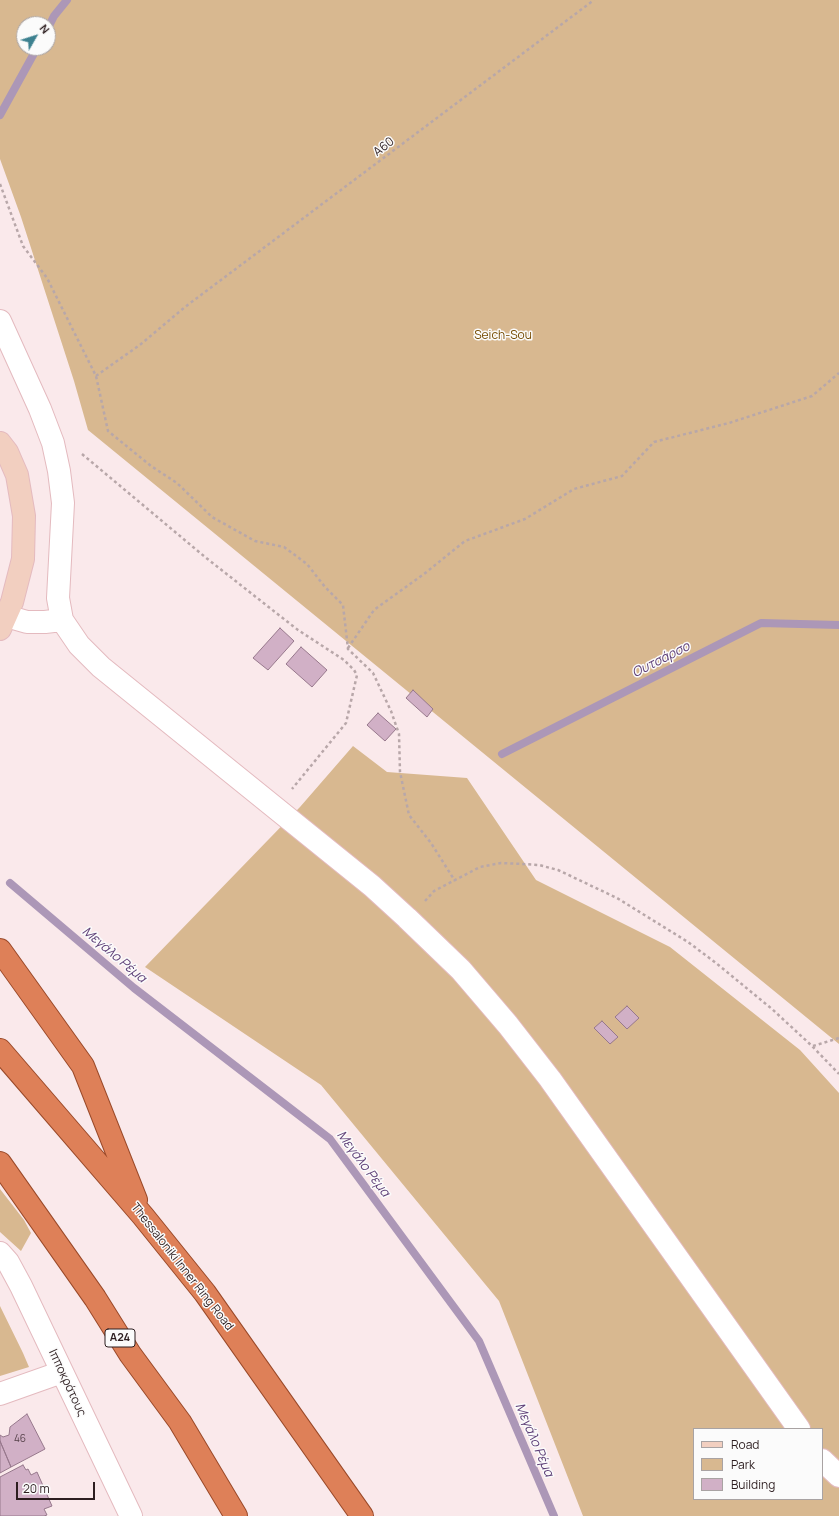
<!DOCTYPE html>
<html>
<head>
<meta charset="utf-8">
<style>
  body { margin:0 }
  #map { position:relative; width:839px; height:1516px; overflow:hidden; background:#fae9eb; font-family:Manrope,sans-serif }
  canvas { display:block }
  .legend { position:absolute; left:693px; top:1428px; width:130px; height:72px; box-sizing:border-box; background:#fbfbfb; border:1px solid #a9a3a3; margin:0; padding:5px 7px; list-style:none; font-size:12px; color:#2d1e20 }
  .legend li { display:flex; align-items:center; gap:8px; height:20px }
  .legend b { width:20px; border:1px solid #a9a3a3 }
  .north { position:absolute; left:16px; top:16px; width:40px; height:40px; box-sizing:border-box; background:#fbfbfb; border:1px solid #a9a3a3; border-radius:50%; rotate:51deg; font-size:11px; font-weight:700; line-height:16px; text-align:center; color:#2d1e20 }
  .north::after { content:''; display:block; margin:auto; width:14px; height:18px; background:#3d8190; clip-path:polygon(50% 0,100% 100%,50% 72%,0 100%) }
  .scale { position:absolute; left:16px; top:1482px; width:79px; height:18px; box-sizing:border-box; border:2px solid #2d1e20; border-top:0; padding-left:5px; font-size:12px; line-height:14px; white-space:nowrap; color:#2d1e20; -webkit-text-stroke:3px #fbfbfb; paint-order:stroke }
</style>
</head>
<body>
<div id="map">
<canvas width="839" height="1516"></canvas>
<ul class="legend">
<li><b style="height:5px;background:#f2cfc0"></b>Road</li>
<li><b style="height:11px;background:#d8b890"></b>Park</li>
<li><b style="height:11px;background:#d1b0c6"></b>Building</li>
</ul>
<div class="north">N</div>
<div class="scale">20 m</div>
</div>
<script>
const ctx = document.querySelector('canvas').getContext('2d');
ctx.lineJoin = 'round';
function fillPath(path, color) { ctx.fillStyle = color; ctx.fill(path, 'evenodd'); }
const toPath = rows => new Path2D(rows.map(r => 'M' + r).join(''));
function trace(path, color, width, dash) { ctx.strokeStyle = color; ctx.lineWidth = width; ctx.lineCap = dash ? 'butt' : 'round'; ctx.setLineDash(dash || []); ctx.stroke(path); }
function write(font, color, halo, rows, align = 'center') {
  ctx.font = font + ' Manrope,sans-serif'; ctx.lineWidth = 3; ctx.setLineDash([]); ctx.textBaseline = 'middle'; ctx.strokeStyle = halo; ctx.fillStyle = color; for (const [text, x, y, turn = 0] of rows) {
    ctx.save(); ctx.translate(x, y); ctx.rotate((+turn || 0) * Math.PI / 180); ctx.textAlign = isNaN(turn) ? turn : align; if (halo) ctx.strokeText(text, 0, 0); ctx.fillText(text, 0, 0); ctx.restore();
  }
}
const green = toPath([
  [0,0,839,0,839,1044,88,430,74,381,21,217,0,159],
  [24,24,48,24,48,48,24,48],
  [353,746,387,772,467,778,536,880,670,947,800,1050,839,1093,839,1516,583,1516,499,1301,321,1085,145,967,300,807],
  [694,1429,822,1429,822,1499,694,1499],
  [0,1189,24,1220,31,1233,21,1251,0,1232],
  [0,1306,23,1353,29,1367,0,1376]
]);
const stream = toPath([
  [48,28,54,16,67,0],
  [0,115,37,48],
  [502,754,761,623,839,625],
  [10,883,134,988,330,1139,479,1341,554,1516]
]);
const building = toPath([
  [280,628,294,641,268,670,253,658,280,628],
  [301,647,327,670,312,687,286,664,301,647],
  [413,690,433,709,427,717,406,698,413,690],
  [378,713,396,729,385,741,367,725,378,713],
  [627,1006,639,1018,627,1029,615,1017,627,1006],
  [602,1021,618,1037,610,1044,594,1028,602,1021],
  [27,1414,45,1449,11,1467,0,1441,0,1435,3,1437,9,1435,10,1427,27,1414],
  [0,1441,11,1467,0,1473,0,1441],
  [23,1465,26,1470,28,1469,31,1475,37,1472,52,1506,44,1509,47,1515,44,1516,0,1516,0,1477,23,1465]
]);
const path = toPath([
  [0,184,23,246,47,278,96,376,108,431,151,466,177,483,212,517,255,541,284,547,307,564,325,587,343,605,348,649,373,673,391,711,399,734,400,772,409,815,431,843,455,881],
  [96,376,141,344,185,307,594,0],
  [82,454,205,557,275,612,298,630,344,660,354,670,357,675,346,723,292,789],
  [348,648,374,610,424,574,465,541,525,519,574,489,622,476,654,442,729,423,812,396,839,373],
  [425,901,434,891,480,867,501,863,522,864,539,865,558,870,617,898,688,942,716,963,772,1009,812,1046,839,1074],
  [813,1046,839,1038]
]);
const minor = toPath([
  [0,321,40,409,53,443,59,471,63,503,58,598,62,620,79,645,101,667,372,886,407,918,461,970,508,1025,550,1079,799,1429],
  [6,616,27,622,45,622,62,620],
  [0,1253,8,1262,21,1286,131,1516],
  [0,1394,62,1372],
  [822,1460,839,1476]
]);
const secondary = toPath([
  [0,443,7,452,17,475,24,516,23,559,12,602,0,629]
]);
const trunk = toPath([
  [0,950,83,1066,136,1200],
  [0,1050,143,1216,205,1293,362,1516],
  [0,1163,95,1298,130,1354,180,1422,236,1516]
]);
const numberNames = [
  ["46",20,1439]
];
const shields = [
  [120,1338,30]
];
const shieldNames = [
  ["Α24",120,1338]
];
const streetNames = [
  ["Α60",384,147,-37],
  ["Thessaloniki Inner Ring Road",182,1267,52],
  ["Ιπποκράτους",67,1383,65]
];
const parkNames = [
  ["Seich-Sou",503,336]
];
const waterNames = [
  ["Ουτσάρσο",661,660,-27],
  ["Μεγάλο Ρέμα",114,955,40],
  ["Μεγάλο Ρέμα",363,1164,53],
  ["Μεγάλο Ρέμα",534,1440,67]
];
fillPath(green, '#d8b890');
trace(stream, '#ac97b7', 8);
fillPath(building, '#d1b0c6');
trace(building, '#97788c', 1);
trace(minor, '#e4babf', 24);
trace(secondary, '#e4babf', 24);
trace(trunk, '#9a4929', 24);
trace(path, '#b8a7a9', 2.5, [3, 3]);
trace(minor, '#fff', 22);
trace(secondary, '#f2cfc0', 22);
trace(trunk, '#de8058', 22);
write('10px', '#56424a', null, numberNames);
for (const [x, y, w] of shields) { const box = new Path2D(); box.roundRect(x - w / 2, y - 9, w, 18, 3); ctx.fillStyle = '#fbfbfb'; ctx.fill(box); trace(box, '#2d1e20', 1); }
write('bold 11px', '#2d1e20', null, shieldNames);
write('12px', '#2d1e20', '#fbfbfb', streetNames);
write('12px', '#784e05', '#fbfbfb', parkNames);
write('italic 13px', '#5e3f77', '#fbfbfb', waterNames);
</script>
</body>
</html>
